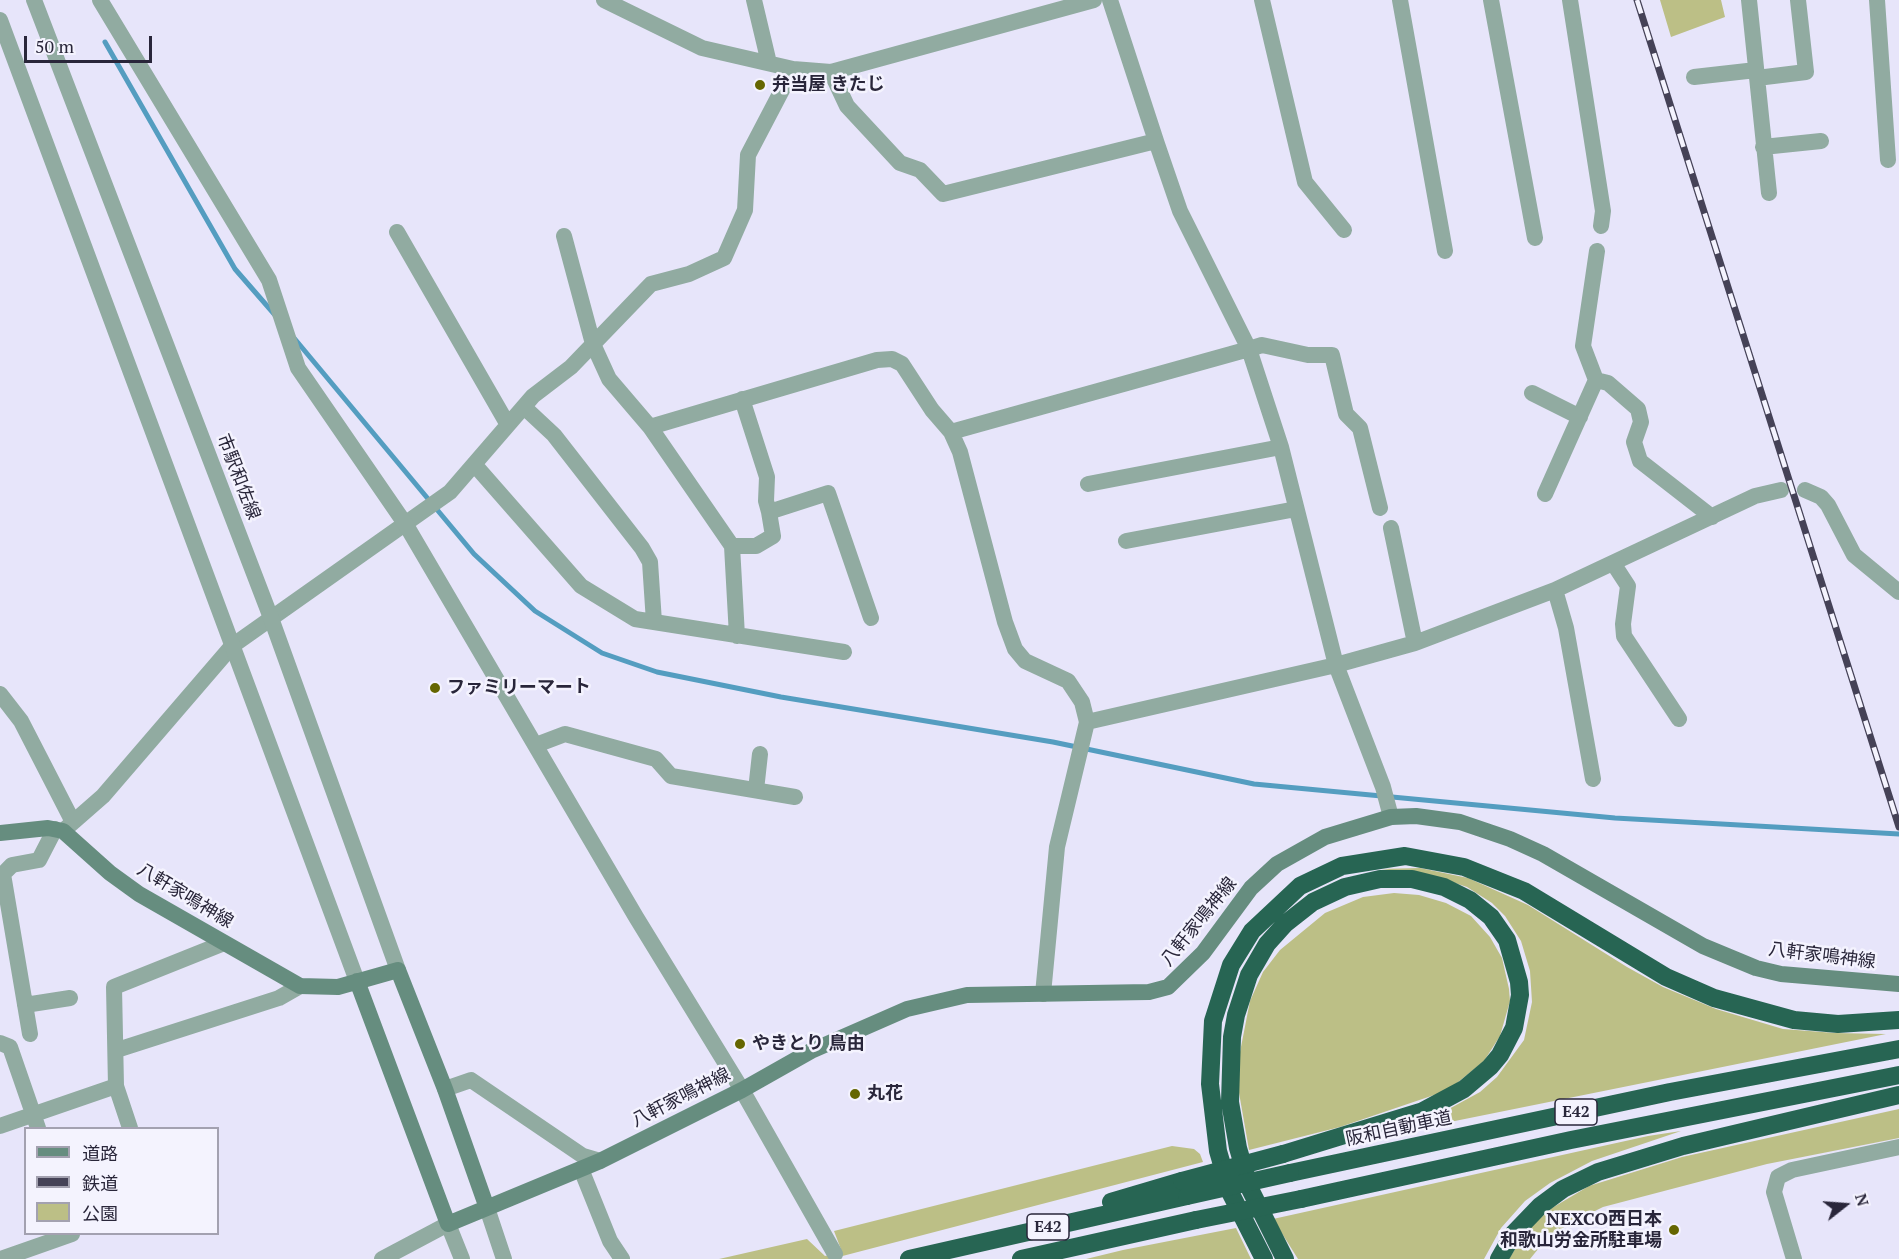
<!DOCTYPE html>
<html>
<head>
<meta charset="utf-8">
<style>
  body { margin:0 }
  #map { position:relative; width:1899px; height:1259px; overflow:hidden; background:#e7e5fa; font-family:"PT Serif","Noto Sans JP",serif }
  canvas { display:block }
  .legend { position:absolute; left:24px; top:1127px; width:195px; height:108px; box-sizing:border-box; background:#f4f3fe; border:2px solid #a3a1b0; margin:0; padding:8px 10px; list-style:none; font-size:18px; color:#29263a }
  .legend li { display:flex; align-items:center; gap:12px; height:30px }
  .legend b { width:30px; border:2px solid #a3a1b0 }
  .north { position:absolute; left:1815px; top:1175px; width:60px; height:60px; -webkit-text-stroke:4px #f4f3fe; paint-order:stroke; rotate:73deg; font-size:16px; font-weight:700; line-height:24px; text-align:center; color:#29263a }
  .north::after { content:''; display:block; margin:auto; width:21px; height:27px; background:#29263a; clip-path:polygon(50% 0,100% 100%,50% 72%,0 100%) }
  .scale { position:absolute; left:24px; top:36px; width:128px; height:27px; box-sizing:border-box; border:3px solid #29263a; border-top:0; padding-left:8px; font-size:18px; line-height:21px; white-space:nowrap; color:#29263a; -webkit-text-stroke:4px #f4f3fe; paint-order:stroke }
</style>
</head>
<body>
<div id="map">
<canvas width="1899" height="1259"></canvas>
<ul class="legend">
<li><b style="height:8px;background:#668d7f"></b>道路</li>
<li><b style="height:8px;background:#454257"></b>鉄道</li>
<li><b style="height:16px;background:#bcbf86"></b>公園</li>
</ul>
<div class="north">N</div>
<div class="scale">50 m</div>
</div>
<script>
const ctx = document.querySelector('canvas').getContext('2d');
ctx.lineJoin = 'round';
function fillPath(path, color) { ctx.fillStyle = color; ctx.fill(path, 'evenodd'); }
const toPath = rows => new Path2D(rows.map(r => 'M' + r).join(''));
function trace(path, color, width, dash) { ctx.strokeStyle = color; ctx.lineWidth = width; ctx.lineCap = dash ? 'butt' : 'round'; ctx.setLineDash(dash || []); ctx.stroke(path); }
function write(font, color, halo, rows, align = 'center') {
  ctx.font = font + ' "PT Serif","Noto Sans JP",serif'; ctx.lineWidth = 5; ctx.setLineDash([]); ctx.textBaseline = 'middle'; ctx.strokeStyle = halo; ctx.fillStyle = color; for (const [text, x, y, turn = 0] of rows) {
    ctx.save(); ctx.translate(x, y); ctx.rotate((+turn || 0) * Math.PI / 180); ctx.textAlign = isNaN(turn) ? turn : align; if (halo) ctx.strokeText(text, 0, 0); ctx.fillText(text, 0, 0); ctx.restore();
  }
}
const green = toPath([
  [1660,0,1721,0,1725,17,1671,37],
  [1420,868,1468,878,1528,905,1627,967,1663,987,1716,1009,1783,1029,1835,1033,1886,1034,1435,1125,1391,1137,1386,1135,1447,1110,1480,1092,1497,1077,1524,1040,1532,1002,1530,971,1521,941,1505,916,1492,903,1467,887,1431,875,1381,869],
  [1394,893,1419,895,1446,903,1471,916,1490,937,1502,958,1509,989,1510,1001,1500,1036,1484,1061,1457,1083,1440,1093,1340,1127,1249,1150,1238,1087,1240,1052,1250,1001,1263,972,1280,950,1325,913,1363,897],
  [1899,1109,1899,1138,1767,1164,1603,1207,1567,1225,1543,1243,1530,1259,1509,1259,1523,1236,1537,1221,1552,1208,1589,1186,1682,1157],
  [1681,1131,1592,1161,1550,1183,1525,1201,1501,1228,1484,1259,1298,1259,1273,1219,1648,1136],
  [1172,1146,1194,1149,1200,1154,1203,1162,831,1259,719,1259,807,1239,825,1256,842,1252,834,1231],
  [1236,1228,1251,1259,1086,1259,1123,1250]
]);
const stream = toPath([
  [105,42,235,269,275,315],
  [294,338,474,554,535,611,602,653,657,672,781,697,1053,742,1254,784,1615,818,1899,834]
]);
const minor = toPath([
  [604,0,702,48,793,69,831,72,1094,0],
  [754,0,769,63],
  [1262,0,1305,182,1344,230],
  [1400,0,1445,251],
  [1491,0,1535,238],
  [1570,0,1603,211,1601,226],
  [1749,0,1769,193],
  [1877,0,1888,160],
  [831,72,847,106,900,163,920,170,943,194,1156,141,1110,0],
  [1694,77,1756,70],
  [1757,78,1806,72,1798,0],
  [1156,141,1180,211,1249,349,1262,345,1308,355,1332,355,1346,414,1360,428,1380,508],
  [1763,147,1821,141],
  [397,232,508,425],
  [564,236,593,344,609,379,650,427,732,546],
  [1596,380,1608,383,1638,409,1641,422,1634,442,1640,461,1712,517],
  [1532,393,1580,417],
  [742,399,767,477,766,501,769,512,828,493,871,618],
  [650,427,877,360,892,359,902,364,932,410,951,432,1249,349,1281,447,1336,665,1383,787,1391,817],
  [951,432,960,452,1005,622,1015,649,1025,661,1068,681,1082,702,1087,722,1057,847,1043,994],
  [474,464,581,586,635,619,654,622,650,562,642,548,554,435,524,407],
  [1088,484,1281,447],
  [1805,490,1821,497,1828,505,1854,555,1899,592],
  [1545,494,1596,380,1583,346,1597,251],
  [1391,528,1415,643],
  [1126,541,1296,509],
  [1613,563,1628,586,1623,624,1624,636,1679,719],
  [1555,590,1566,628,1593,779],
  [654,622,844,652],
  [737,636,732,546,756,546,773,536,769,512],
  [0,694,21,721,73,822],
  [1087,722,1336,665,1415,643,1555,590,1755,496,1781,490],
  [536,745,565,734,656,759,671,776,795,797],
  [756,790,760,754],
  [63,831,103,796,232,646,450,492,533,396,571,367,651,284,689,274,724,258,745,210,748,155,793,69],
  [25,1005,70,998],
  [30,1034,3,874,12,865,39,860,55,829],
  [0,1043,10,1047,38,1128],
  [117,1050,279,998,300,986],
  [116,1086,130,1128],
  [445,1089,471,1080,583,1156,600,1161],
  [0,1126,116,1086,114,987,224,943],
  [581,1169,610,1241,622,1259],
  [1,1259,72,1234],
  [382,1259,448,1224],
  [1794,1259,1774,1192,1778,1177,1792,1170,1899,1147]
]);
const tertiary = toPath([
  [34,0,271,618,398,970],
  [100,0,269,280,298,368,406,525,636,917,742,1090,835,1254],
  [0,20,357,981],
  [487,1208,504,1259],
  [448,1224,462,1259]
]);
const secondary = toPath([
  [0,833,48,828,63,831,110,873,139,894,300,986,338,987,398,970,445,1089,487,1208],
  [357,981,448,1224,600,1161,742,1090,811,1051,907,1009,967,995,1149,992,1168,987,1203,953,1251,888,1277,864,1325,837,1391,817,1416,816,1460,822,1510,839,1543,854,1703,946,1756,968,1781,974,1899,984]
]);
const motorway = toPath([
  [1283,1154,1423,1111,1464,1089,1490,1067,1500,1055,1514,1028,1520,995,1519,982,1507,940,1491,917,1470,900,1444,887,1412,879,1380,879,1345,887,1313,902,1285,924,1267,944,1249,975,1236,1015,1232,1037,1230,1102,1238,1148,1250,1189,1285,1259],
  [1290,1173,1670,1092,1899,1049],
  [1301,1199,1571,1140,1899,1075],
  [1111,1202,1182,1181],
  [909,1259,1187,1196],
  [1021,1259,1196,1220],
  [1264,1259,1230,1192,1218,1151,1210,1084,1213,1021,1231,965,1252,931,1300,886,1342,866,1405,856,1464,867,1524,891,1666,977,1714,998,1794,1020,1838,1024,1899,1020],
  [1499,1259,1514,1233,1540,1206,1563,1189,1598,1172,1683,1146,1899,1095]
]);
const rail = toPath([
  [1637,0,1899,827]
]);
const motorwayBridge = toPath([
  [1182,1181,1283,1154],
  [1187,1196,1290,1173],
  [1196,1220,1301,1199]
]);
const markers = [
  [760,85,6,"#656601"],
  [435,688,6,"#656601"],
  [740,1044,6,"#656601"],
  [855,1094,6,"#656601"],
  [1674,1230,6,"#656601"]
];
const shields = [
  [1576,1112,42],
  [1048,1227,42]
];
const shieldNames = [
  ["E42",1576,1112],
  ["E42",1048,1227]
];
const poiNames = [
  ["弁当屋 きたじ",772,85],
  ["ファミリーマート",447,688],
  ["やきとり 鳥由",752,1044],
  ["丸花",867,1094],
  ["NEXCO西日本",1662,1220,"right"],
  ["和歌山労金所駐車場",1662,1241,"right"]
];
const streetNames = [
  ["市駅和佐線",238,477,69],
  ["八軒家鳴神線",185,896,31],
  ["八軒家鳴神線",1199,922,-51],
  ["八軒家鳴神線",1822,956,7],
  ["八軒家鳴神線",681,1098,-27],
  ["阪和自動車道",1399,1129,-12]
];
fillPath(green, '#bcbf86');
trace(stream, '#549dc0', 5);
trace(minor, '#91aba1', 16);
trace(tertiary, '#91aba1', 16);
trace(secondary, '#668d7f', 16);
trace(motorway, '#276553', 18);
trace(rail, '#454257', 7);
trace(rail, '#f4f3fe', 4.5, [14]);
trace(motorwayBridge, '#276553', 18);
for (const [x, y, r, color] of markers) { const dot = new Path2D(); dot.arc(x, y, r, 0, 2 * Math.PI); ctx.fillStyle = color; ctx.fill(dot); trace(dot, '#f4f3fe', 2); }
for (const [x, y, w] of shields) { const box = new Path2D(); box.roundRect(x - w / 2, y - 13, w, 26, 4.5); ctx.fillStyle = '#f4f3fe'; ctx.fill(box); trace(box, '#29263a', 1.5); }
write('bold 16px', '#29263a', null, shieldNames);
write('bold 18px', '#29263a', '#f4f3fe', poiNames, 'left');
write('18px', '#29263a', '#f4f3fe', streetNames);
</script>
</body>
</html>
